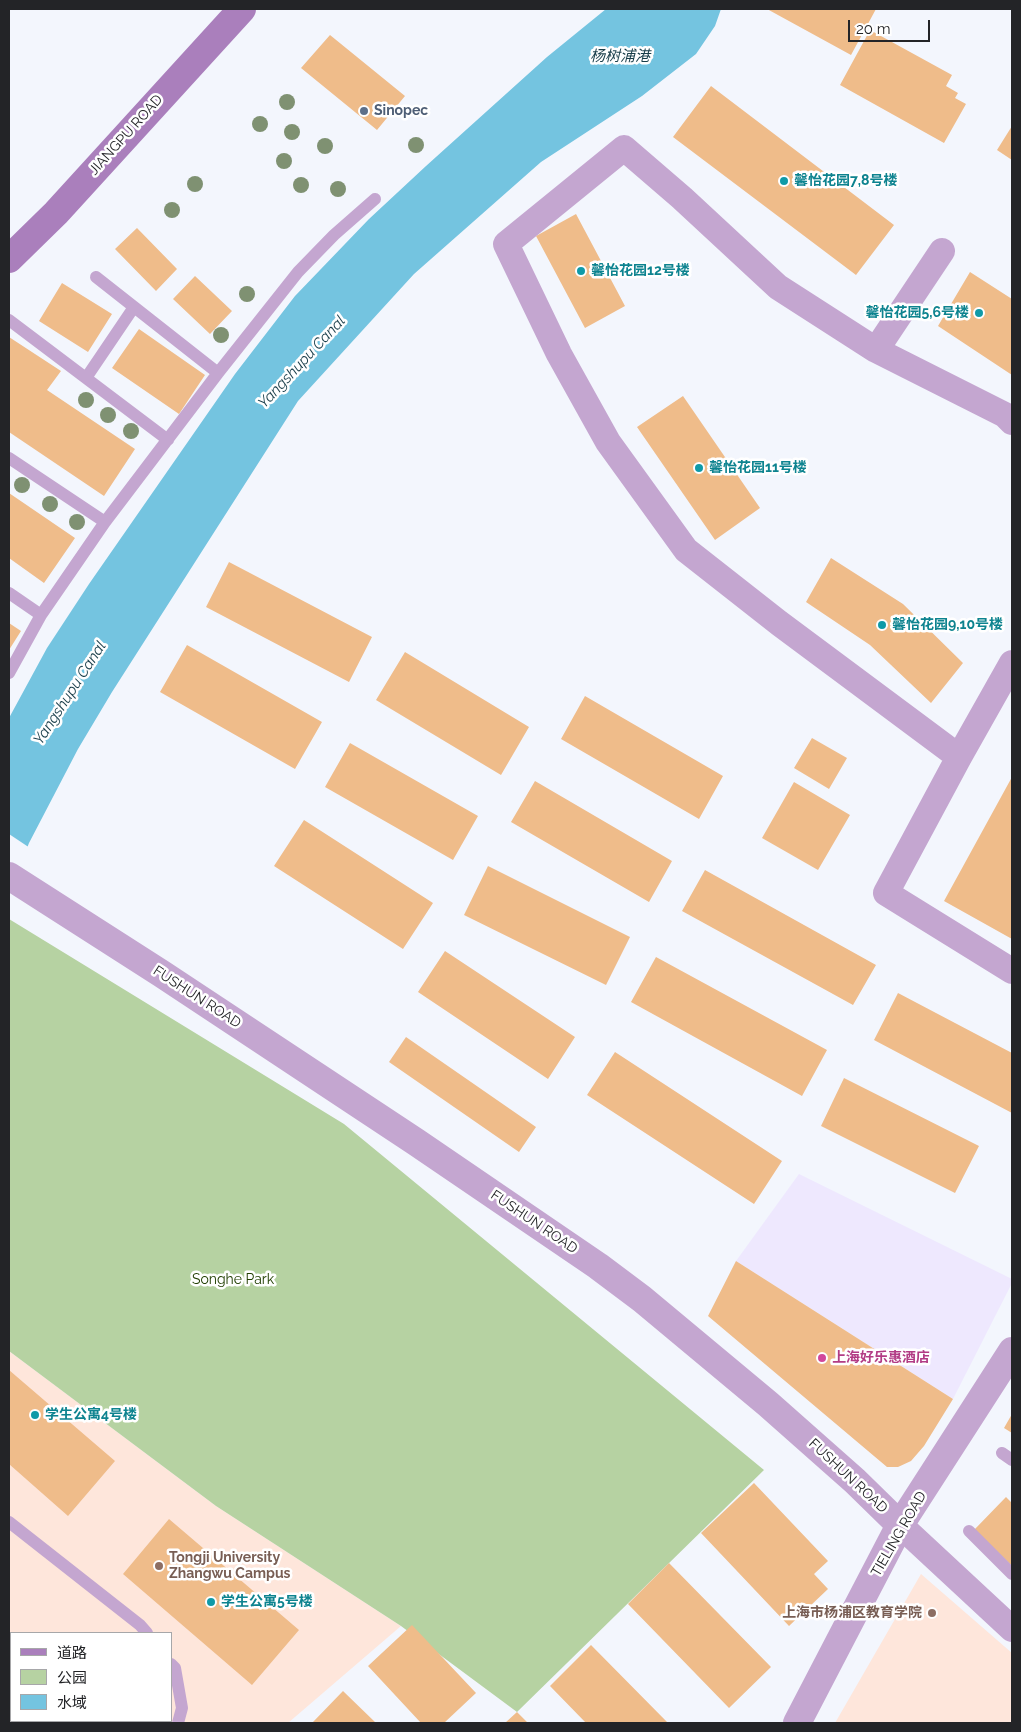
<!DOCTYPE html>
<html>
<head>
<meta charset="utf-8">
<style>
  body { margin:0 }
  #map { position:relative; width:1021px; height:1732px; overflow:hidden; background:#f3f6fd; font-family:Raleway,"Noto Sans SC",sans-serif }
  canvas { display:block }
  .frame { position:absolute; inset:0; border:10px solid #232427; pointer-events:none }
  .legend { position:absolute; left:10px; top:1632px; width:162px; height:90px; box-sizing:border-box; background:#fff; border:1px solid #a7a7a9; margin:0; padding:6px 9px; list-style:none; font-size:15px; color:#232427 }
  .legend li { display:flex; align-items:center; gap:10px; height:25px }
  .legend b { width:25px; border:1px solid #a7a7a9 }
  .scale { position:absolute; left:848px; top:20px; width:82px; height:22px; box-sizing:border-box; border:2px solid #232427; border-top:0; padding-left:6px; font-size:15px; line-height:18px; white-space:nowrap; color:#232427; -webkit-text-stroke:4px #fff; paint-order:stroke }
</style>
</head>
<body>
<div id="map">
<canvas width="1021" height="1732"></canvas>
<div class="frame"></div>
<ul class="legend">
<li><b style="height:6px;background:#aa7fbc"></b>道路</li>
<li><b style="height:14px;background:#b6d2a2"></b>公园</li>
<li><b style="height:14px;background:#74c4e0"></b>水域</li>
</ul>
<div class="scale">20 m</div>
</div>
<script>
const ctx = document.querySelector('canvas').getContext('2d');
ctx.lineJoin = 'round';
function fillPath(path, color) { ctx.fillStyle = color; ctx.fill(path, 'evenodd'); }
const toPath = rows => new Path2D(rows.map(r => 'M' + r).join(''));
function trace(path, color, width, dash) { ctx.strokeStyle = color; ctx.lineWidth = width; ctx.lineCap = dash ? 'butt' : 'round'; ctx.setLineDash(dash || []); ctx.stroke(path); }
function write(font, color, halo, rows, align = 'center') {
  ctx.font = font + ' Raleway,"Noto Sans SC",sans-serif'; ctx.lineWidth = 5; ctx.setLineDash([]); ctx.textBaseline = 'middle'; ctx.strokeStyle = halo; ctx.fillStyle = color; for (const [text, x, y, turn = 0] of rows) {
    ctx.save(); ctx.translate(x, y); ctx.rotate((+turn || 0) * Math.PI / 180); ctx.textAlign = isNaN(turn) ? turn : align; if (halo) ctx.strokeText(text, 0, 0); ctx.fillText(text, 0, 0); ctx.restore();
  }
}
const commercial = toPath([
  [799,1174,1012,1279,1012,1283,953,1399,736,1261]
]);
const education = toPath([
  [9,1351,216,1506,401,1626,288,1723,9,1723],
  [11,1633,171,1633,171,1721,11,1721],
  [921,1574,1012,1653,1012,1723,835,1723]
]);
const green = toPath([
  [9,919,344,1124,764,1470,517,1712,401,1626,216,1506,9,1351]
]);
const water = toPath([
  [606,9,721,9,715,26,696,54,642,96,541,162,414,274,298,401,112,692,78,749,29,843,9,894,9,718,47,648,89,584,235,374,295,296,369,219,426,166,547,57]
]);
const pier = toPath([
  [9,834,30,848,11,895,9,896]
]);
const building = toPath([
  [767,9,876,9,851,55],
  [870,30,952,75,946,86,958,93,955,98,966,104,944,143,840,85],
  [330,35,405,96,377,130,301,68],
  [711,86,894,225,856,275,673,137],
  [1012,126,1012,160,997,150],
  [576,214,625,306,585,328,536,236],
  [137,228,177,269,156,291,115,249],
  [970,272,1012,299,1012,375,938,326],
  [195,276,232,311,210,334,173,299],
  [62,283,112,314,88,352,39,321],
  [139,329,205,375,179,414,112,368],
  [9,337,61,371,47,390,135,449,104,496,9,432],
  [683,396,760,508,715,540,637,427],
  [9,493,75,538,44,583,9,558],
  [831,558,903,604,963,663,931,703,870,645,806,602],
  [229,562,372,637,349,682,206,607],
  [9,623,21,631,9,650],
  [187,645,322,722,295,769,160,692],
  [405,652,529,727,501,775,376,700],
  [585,696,723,776,699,819,561,739],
  [812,738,847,758,829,789,794,768],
  [350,743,478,816,453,860,325,787],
  [1012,777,1012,939,944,901],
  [535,781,672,861,649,902,511,822],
  [794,782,850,815,818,870,762,838],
  [304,820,433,903,403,949,274,866],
  [488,866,630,937,606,985,464,915],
  [705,870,876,965,853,1005,682,911],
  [445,951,575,1037,548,1079,418,992],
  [656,957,827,1050,802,1096,631,1002],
  [898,993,1012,1053,1012,1113,874,1040],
  [406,1037,536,1127,519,1152,389,1062],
  [615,1052,782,1161,754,1204,587,1095],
  [844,1078,979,1146,955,1193,821,1126],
  [736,1261,953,1399,924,1446,911,1461,898,1467,887,1467,708,1316],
  [9,1370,115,1461,68,1516,9,1464],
  [1012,1414,1012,1433,1004,1428],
  [754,1483,828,1561,814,1574,828,1589,789,1626,701,1533],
  [1006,1497,1012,1503,1012,1566,974,1530],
  [169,1519,299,1630,252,1685,123,1574],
  [669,1563,771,1667,729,1708,628,1604],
  [412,1625,476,1693,444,1723,421,1723,368,1666],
  [591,1645,668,1723,586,1723,550,1686],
  [343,1691,376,1723,312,1723],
  [517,1712,528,1723,505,1723]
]);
const service = toPath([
  [96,277,218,373],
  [9,320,168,440],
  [86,378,134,307],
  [9,458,105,522],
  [9,593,41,615],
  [9,673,41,615,105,522,218,373,298,272,334,235,375,199],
  [1002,1453,1012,1460],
  [9,1522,140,1625,147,1633],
  [969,1531,1012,1574],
  [171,1664,175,1668,182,1708,178,1723]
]);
const minor = toPath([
  [876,350,942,251],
  [1012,422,1005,415,876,350,778,287,682,198,624,148,506,244,559,354,608,442,686,550,779,623,959,757,886,893,1012,971],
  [959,757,1012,663],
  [900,1525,1012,1629]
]);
const tertiary = toPath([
  [9,876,162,974,416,1142,598,1266,642,1299,768,1404,855,1481,900,1525],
  [797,1723,900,1525,1012,1351]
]);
const secondary = toPath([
  [9,259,56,213,242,9]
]);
const trees = [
  [287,102],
  [260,124],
  [292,132],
  [416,145],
  [325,146],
  [284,161],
  [195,184],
  [301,185],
  [338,189],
  [172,210],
  [247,294],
  [221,335],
  [86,400],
  [108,415],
  [131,431],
  [22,485],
  [50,504],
  [77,522]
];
const markers = [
  [364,111,5,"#5c6f8a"],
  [784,181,5,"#0f9aa8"],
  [581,271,5,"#0f9aa8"],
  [979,313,5,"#0f9aa8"],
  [699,468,5,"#0f9aa8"],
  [882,625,5,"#0f9aa8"],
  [822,1358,5,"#d1479c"],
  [35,1415,5,"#0f9aa8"],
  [159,1566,5,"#8d6e63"],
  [211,1602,5,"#0f9aa8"],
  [932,1613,5,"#8d6e63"]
];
const serviceNames = [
  ["Sinopec",374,111]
];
const streetNames = [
  ["JIANGPU ROAD",126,135,-48],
  ["FUSHUN ROAD",197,997,33],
  ["FUSHUN ROAD",534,1222,34],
  ["FUSHUN ROAD",848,1476,43],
  ["TIELING ROAD",899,1534,-60]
];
const cultureNames = [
  ["馨怡花园7,8号楼",794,181],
  ["馨怡花园12号楼",591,271],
  ["馨怡花园5,6号楼",969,313,"right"],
  ["馨怡花园11号楼",709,468],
  ["馨怡花园9,10号楼",892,625],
  ["学生公寓4号楼",45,1415],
  ["学生公寓5号楼",221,1602]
];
const parkNames = [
  ["Songhe Park",233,1280]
];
const hotelNames = [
  ["上海好乐惠酒店",832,1358]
];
const educationNames = [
  ["Tongji University",169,1558],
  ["Zhangwu Campus",169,1574],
  ["上海市杨浦区教育学院",922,1613,"right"]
];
const waterNames = [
  ["杨树浦港",620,56],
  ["Yangshupu Canal",302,362,-47],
  ["Yangshupu Canal",70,693,-57]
];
fillPath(commercial, '#eee8fe');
fillPath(education, '#fee6db');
fillPath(green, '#b6d2a2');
fillPath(water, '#74c4e0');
fillPath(pier, '#f3f6fd');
fillPath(building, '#efbc8a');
trace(service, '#c4a6d0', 12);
trace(minor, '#c4a6d0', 26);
trace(tertiary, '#c4a6d0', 28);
trace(secondary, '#aa7fbc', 28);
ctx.fillStyle = '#7f9172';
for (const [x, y] of trees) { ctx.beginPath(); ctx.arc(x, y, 8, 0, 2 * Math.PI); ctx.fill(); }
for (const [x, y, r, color] of markers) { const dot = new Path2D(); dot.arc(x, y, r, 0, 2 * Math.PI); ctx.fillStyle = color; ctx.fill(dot); trace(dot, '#fff', 2); }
write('bold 14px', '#4e5e75', '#fff', serviceNames, 'left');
write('14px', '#232427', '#fff', streetNames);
write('bold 14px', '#0d838f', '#fff', cultureNames, 'left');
write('14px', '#203e00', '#fff', parkNames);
write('bold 14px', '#b23c85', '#fff', hotelNames, 'left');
write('bold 14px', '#785e54', '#fff', educationNames, 'left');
write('italic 15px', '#183d49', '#fff', waterNames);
</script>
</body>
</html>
